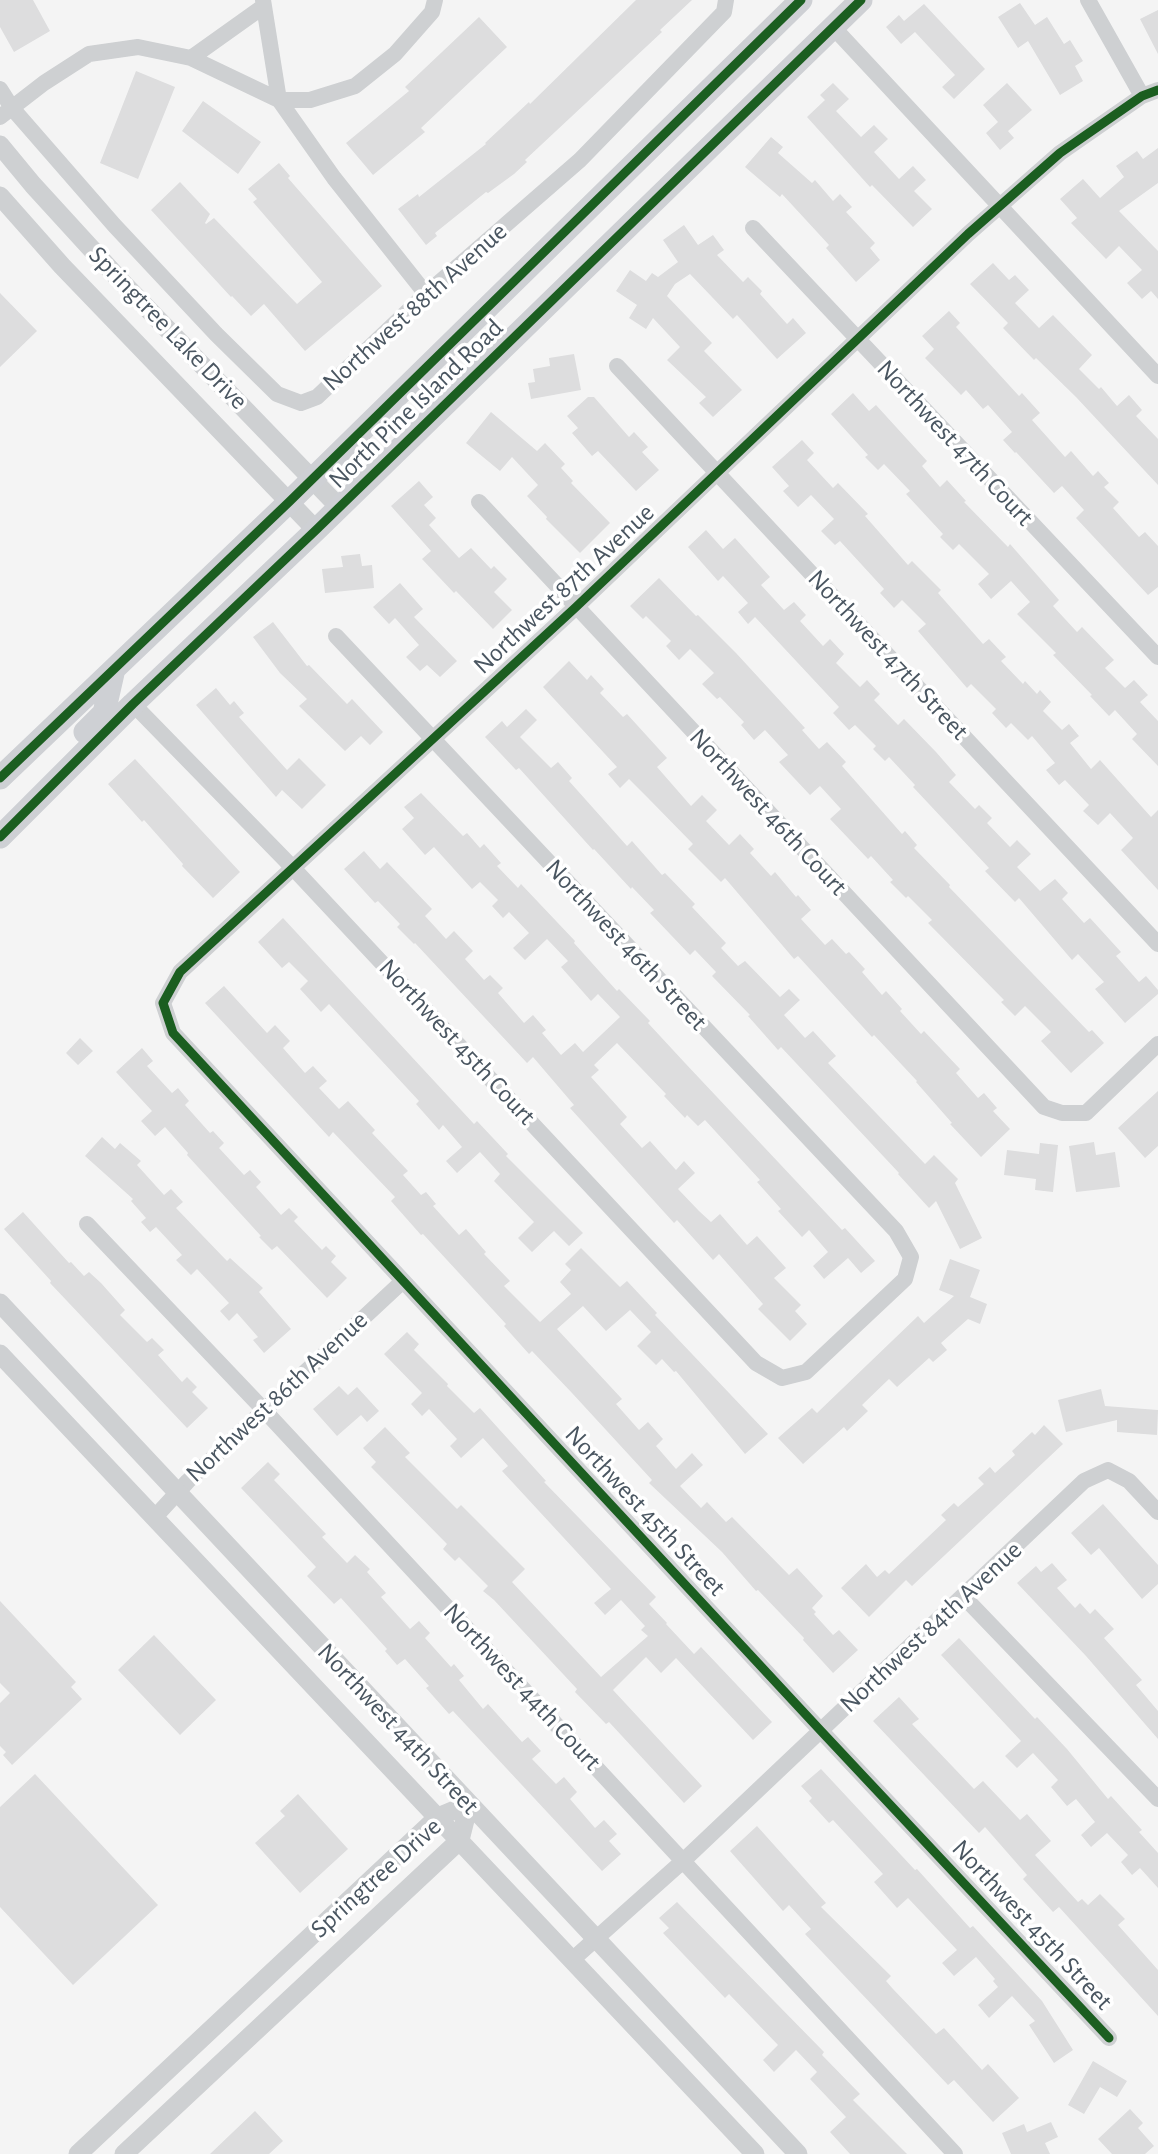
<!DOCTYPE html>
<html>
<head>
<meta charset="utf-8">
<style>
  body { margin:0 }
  canvas { display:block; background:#f4f4f4 }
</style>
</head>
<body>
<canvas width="1158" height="2154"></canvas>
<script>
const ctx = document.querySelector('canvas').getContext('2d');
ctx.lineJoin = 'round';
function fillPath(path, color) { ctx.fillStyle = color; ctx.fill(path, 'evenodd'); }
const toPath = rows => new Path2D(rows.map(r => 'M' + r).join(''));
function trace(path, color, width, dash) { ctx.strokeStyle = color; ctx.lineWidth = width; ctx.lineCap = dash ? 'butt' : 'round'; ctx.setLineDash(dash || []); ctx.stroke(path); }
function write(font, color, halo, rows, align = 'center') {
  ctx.font = font + ' "Alegreya Sans",sans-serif'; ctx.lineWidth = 7; ctx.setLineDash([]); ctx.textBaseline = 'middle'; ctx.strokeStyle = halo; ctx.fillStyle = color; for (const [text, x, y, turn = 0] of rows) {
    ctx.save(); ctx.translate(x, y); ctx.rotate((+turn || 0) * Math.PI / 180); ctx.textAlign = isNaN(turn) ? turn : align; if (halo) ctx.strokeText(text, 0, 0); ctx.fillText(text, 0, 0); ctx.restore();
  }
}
const building = toPath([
  [0,0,33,0,50,31,14,52,0,27],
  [636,0,692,0,660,30,662,32,525,160,527,162,514,174,488,193,486,192,435,233,437,236,426,245,398,209,418,194,419,197,486,144,485,143,529,102,530,104],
  [1020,3,1035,25,1047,17,1064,44,1070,40,1083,61,1075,66,1083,81,1060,95,1028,41,1018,48,998,17],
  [924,4,985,69,954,99,942,87,955,75,915,32,901,44,886,27,899,15,904,21],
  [1158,10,1158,54,1140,19],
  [479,17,507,47,421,128,425,132,373,175,346,143,409,91,405,87],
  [136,71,175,87,138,179,100,163],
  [833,83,849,99,836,111,861,137,874,125,888,139,874,152,899,179,913,166,926,180,914,191,932,209,913,227,872,185,870,187,807,117,825,100,820,95],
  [1007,83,1032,110,1008,131,1014,138,1000,150,986,133,998,122,983,105],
  [203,101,261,142,238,174,182,131],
  [771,137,783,147,778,153,812,183,815,180,833,201,840,194,852,207,846,212,875,243,870,248,880,260,856,282,826,248,829,245,782,194,780,197,745,167],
  [1158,148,1158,183,1119,211,1158,251,1158,299,1151,291,1142,299,1127,283,1142,270,1119,246,1106,259,1071,223,1077,218,1060,199,1083,179,1100,198,1124,177,1116,166,1137,151,1143,159],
  [279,163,290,176,288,178,382,286,305,351,264,304,251,316,232,296,231,297,151,210,180,182,210,214,205,223,206,224,214,218,297,304,322,282,253,202,257,199,248,189],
  [684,225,698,245,713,235,724,250,717,255,743,282,748,277,762,291,760,294,787,324,793,318,806,333,777,359,737,315,733,319,690,274,675,284,667,296,712,343,704,351,742,390,713,417,699,403,706,397,667,360,680,347,653,318,646,329,629,318,637,305,616,291,630,270,646,281,652,273,658,277,678,262,663,240],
  [993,263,1009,280,1015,275,1029,290,1015,303,1039,328,1053,315,1092,355,1079,369,1099,389,1101,387,1117,406,1129,395,1142,410,1136,416,1158,439,1158,485,1076,397,1036,358,1034,360,1003,328,1008,323,970,284],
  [0,293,37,331,0,367],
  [949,311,960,323,956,327,1019,396,1022,393,1040,413,1032,420,1065,457,1071,451,1093,476,1098,471,1109,483,1104,487,1119,502,1113,508,1139,537,1145,532,1158,546,1158,587,1148,595,1076,518,1084,510,1062,486,1054,493,1016,452,1015,453,1003,440,1012,432,988,405,983,409,966,390,961,395,925,358,934,349,922,336],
  [574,354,581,390,531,399,528,383,535,382,533,369,550,366,549,358],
  [853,393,869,411,876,405,927,461,922,466,940,487,947,480,966,501,964,502,1008,547,1010,544,1059,600,1053,606,1077,632,1082,627,1114,660,1105,668,1125,688,1134,680,1148,695,1140,702,1158,721,1158,766,1132,739,1137,734,1115,710,1109,716,1090,696,1092,695,1053,655,1056,653,1017,614,1030,602,1011,581,991,599,978,584,989,574,959,544,953,550,940,537,943,534,906,494,910,491,884,464,878,470,865,457,868,455,831,414],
  [588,397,594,397,629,437,634,432,648,447,642,452,659,470,636,491,598,451,592,456,572,433,578,428,567,416],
  [491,412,537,451,545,443,565,464,561,468,573,481,571,483,610,523,580,553,546,519,547,517,527,496,538,485,512,457,500,471,466,443],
  [802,440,814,453,807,460,833,488,838,483,868,514,865,516,908,565,912,561,941,590,938,593,983,644,989,639,1006,657,1001,661,1023,684,1025,681,1037,694,1040,690,1051,702,1043,711,1062,730,1069,724,1079,736,1070,743,1091,769,1100,760,1151,817,1158,810,1158,890,1121,850,1133,838,1110,813,1098,825,1083,811,1089,805,1065,780,1059,785,1046,770,1055,763,1032,736,1028,740,1011,723,1006,728,992,713,996,709,971,684,967,688,918,631,926,624,902,600,894,608,880,593,884,589,840,541,835,545,821,531,834,519,811,495,798,507,783,491,789,486,772,467],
  [419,481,433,497,424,505,436,518,429,525,459,558,471,548,491,569,494,566,507,579,494,592,512,610,493,629,456,591,454,593,422,559,431,551,391,506],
  [706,530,723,549,735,538,770,577,761,585,784,610,794,602,806,615,800,621,823,646,830,639,844,654,836,663,860,687,867,680,880,694,874,700,898,725,904,719,936,752,956,775,949,782,975,809,979,805,992,818,987,823,1010,847,1017,840,1031,854,1017,867,1040,891,1055,879,1068,893,1062,899,1084,923,1090,918,1121,952,1116,956,1139,982,1146,976,1158,990,1158,994,1125,1023,1095,989,1104,982,1078,954,1072,960,1019,898,1015,902,985,871,989,868,913,787,915,785,889,757,885,761,873,749,876,746,855,725,849,730,833,713,839,707,755,617,748,624,738,612,748,603,723,576,718,581,688,547],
  [360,554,362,566,372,565,374,588,325,593,322,569,343,567,341,556],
  [659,578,696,616,698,615,736,653,805,728,802,730,819,749,827,742,846,762,842,766,902,834,905,831,917,845,914,848,950,885,949,887,1089,1032,1092,1030,1104,1043,1071,1073,1041,1041,1051,1032,1025,1006,1015,1016,1001,1002,1004,1000,928,923,932,920,908,896,906,898,890,882,893,880,871,856,868,859,830,819,841,809,820,786,810,795,779,762,788,755,765,730,754,740,741,725,744,722,720,697,717,699,702,684,714,673,690,649,679,660,666,646,671,641,646,616,643,619,630,606],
  [400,583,423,609,414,617,457,661,440,677,427,665,420,671,406,657,419,645,395,618,389,624,373,607],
  [273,622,307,666,309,665,347,704,352,699,383,732,370,745,361,736,345,751,299,706,307,699,280,673,253,637],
  [569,661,587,680,591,675,604,689,600,693,623,717,627,714,667,758,657,767,691,806,702,795,717,810,706,821,729,845,740,834,754,849,750,853,771,876,775,872,796,897,798,895,811,910,801,919,825,945,832,939,846,954,849,952,865,969,862,972,882,995,886,991,902,1009,900,1011,921,1034,924,1031,960,1069,956,1073,978,1098,984,1093,997,1108,993,1111,1010,1129,981,1157,950,1124,952,1123,916,1082,917,1081,874,1035,872,1037,798,956,794,959,725,878,721,882,688,849,693,844,648,798,629,779,620,788,608,774,617,767,543,687],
  [216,688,230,705,234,701,244,713,239,717,287,770,299,758,326,785,302,809,282,790,276,797,196,705],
  [526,709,537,720,520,737,551,768,558,762,572,778,569,781,627,846,632,841,662,875,665,873,695,904,692,907,726,943,721,948,738,966,745,961,780,997,789,989,800,1000,784,1015,805,1038,813,1031,836,1056,828,1063,925,1164,934,1155,958,1179,955,1183,982,1238,960,1249,936,1201,929,1208,898,1174,899,1173,781,1047,778,1050,748,1016,750,1015,712,976,716,972,695,950,690,955,650,913,654,910,632,887,631,889,594,849,593,850,519,768,516,770,485,737,502,721,507,727],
  [135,759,240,872,213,898,182,866,183,864,144,820,142,822,108,784],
  [421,793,463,836,467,833,480,848,484,844,501,863,497,866,518,888,521,884,575,941,574,943,617,991,619,989,650,1021,648,1023,685,1063,842,1230,845,1228,875,1261,861,1273,848,1258,824,1279,813,1266,828,1252,809,1230,802,1237,778,1211,781,1209,757,1182,760,1180,705,1120,698,1126,687,1115,685,1118,664,1096,666,1094,617,1043,594,1065,599,1070,591,1077,627,1117,620,1124,642,1148,650,1141,676,1170,684,1161,695,1173,678,1189,699,1211,711,1222,720,1214,747,1245,757,1236,786,1268,774,1278,801,1305,795,1311,807,1324,790,1341,758,1309,763,1304,719,1254,713,1260,677,1220,674,1223,570,1108,574,1105,533,1057,527,1063,415,943,414,944,397,927,400,924,378,901,375,903,344,869,364,851,380,869,387,862,432,909,425,916,437,929,446,939,454,931,473,951,465,959,484,980,490,975,503,988,498,993,524,1023,533,1015,546,1030,542,1033,561,1055,575,1043,583,1052,620,1017,598,994,591,1001,561,967,568,961,547,939,525,960,513,948,529,933,509,912,503,918,492,906,498,900,480,882,472,889,434,847,425,855,402,829,414,818,404,807],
  [283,918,474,1124,477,1121,508,1154,506,1156,583,1233,569,1246,554,1231,532,1252,518,1238,534,1222,494,1181,500,1174,480,1152,457,1173,446,1161,462,1147,443,1125,439,1130,416,1104,419,1101,329,1004,321,1012,300,989,308,981,289,962,282,968,258,942],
  [224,986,267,1033,275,1025,290,1041,283,1048,305,1073,313,1066,327,1081,319,1088,339,1109,348,1101,375,1130,372,1133,408,1171,403,1175,421,1195,426,1192,436,1204,433,1206,459,1235,466,1229,486,1252,484,1254,510,1281,504,1286,540,1322,571,1294,560,1282,571,1270,565,1264,581,1248,620,1287,627,1281,657,1313,655,1315,768,1434,745,1454,676,1371,674,1372,662,1359,656,1365,637,1346,651,1332,630,1310,606,1331,583,1306,557,1329,622,1399,616,1404,639,1430,648,1422,663,1439,656,1446,676,1469,692,1453,703,1465,680,1486,701,1508,707,1502,726,1522,732,1517,789,1575,797,1568,823,1596,812,1608,816,1612,814,1614,833,1635,839,1630,858,1650,833,1673,803,1640,804,1638,758,1590,756,1591,722,1552,649,1483,652,1480,572,1393,532,1351,529,1354,504,1326,506,1324,423,1234,421,1235,391,1201,395,1197,333,1132,329,1137,205,1003],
  [80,1038,93,1051,78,1065,66,1053],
  [142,1048,153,1061,147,1066,172,1093,178,1088,189,1101,185,1105,210,1133,213,1131,224,1143,219,1148,244,1175,250,1170,261,1182,256,1187,281,1215,289,1208,298,1217,294,1221,322,1250,326,1246,336,1256,331,1262,347,1278,327,1298,277,1246,272,1250,259,1237,261,1236,187,1155,188,1153,165,1127,155,1136,141,1121,152,1111,116,1072],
  [1158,1091,1158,1146,1145,1158,1118,1128],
  [102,1137,115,1149,120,1143,141,1161,137,1165,164,1195,171,1189,183,1202,176,1208,227,1261,230,1258,263,1288,259,1292,291,1329,264,1353,253,1340,258,1337,237,1313,229,1321,220,1311,229,1303,197,1269,191,1275,176,1260,182,1255,156,1227,150,1232,141,1222,146,1218,131,1201,133,1199,85,1156],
  [1094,1142,1096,1155,1115,1152,1120,1187,1076,1192,1069,1146],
  [1040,1143,1058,1145,1053,1192,1035,1190,1036,1179,1004,1175,1007,1150,1039,1154],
  [23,1212,69,1263,71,1262,84,1276,89,1272,101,1283,125,1310,120,1315,147,1342,152,1338,164,1350,158,1355,182,1382,187,1377,197,1387,192,1392,208,1408,187,1428,50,1283,51,1281,4,1229],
  [950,1259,980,1270,970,1297,987,1304,980,1324,968,1319,941,1343,947,1350,933,1362,929,1358,897,1387,889,1379,862,1405,868,1411,847,1431,844,1427,803,1464,778,1438,812,1408,817,1413,918,1316,924,1323,954,1296,939,1290],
  [407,1332,419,1344,414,1350,448,1384,447,1386,474,1413,480,1408,546,1481,544,1482,656,1597,649,1604,667,1623,666,1624,694,1654,701,1647,772,1722,753,1740,676,1658,661,1673,646,1657,613,1690,702,1786,684,1803,609,1722,606,1724,575,1692,577,1689,494,1600,483,1591,488,1586,459,1557,455,1561,443,1549,447,1544,371,1467,376,1462,363,1448,385,1427,410,1453,405,1457,457,1509,461,1505,525,1569,512,1582,601,1677,648,1636,641,1630,645,1626,621,1600,605,1615,594,1603,611,1589,502,1471,508,1466,483,1438,461,1458,450,1446,457,1439,429,1409,422,1416,411,1404,422,1393,384,1354],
  [339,1386,348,1395,357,1387,379,1411,367,1422,361,1415,337,1436,313,1409],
  [1101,1389,1105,1406,1158,1410,1157,1435,1117,1432,1117,1420,1066,1432,1058,1400],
  [1044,1425,1063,1444,912,1586,906,1580,869,1617,841,1588,866,1564,877,1577,885,1570,889,1574,946,1520,941,1515,954,1503,958,1507,984,1484,978,1478,990,1467,995,1473,1015,1455,1012,1451,1032,1432,1035,1435],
  [268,1462,280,1474,274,1480,326,1534,322,1537,347,1563,355,1555,370,1569,367,1572,386,1593,381,1597,410,1629,419,1621,430,1633,425,1638,451,1667,454,1664,464,1676,459,1680,483,1709,488,1704,522,1742,528,1737,541,1751,532,1759,556,1784,564,1777,577,1792,570,1799,595,1828,604,1820,617,1834,609,1841,621,1854,602,1871,453,1711,449,1714,426,1688,429,1686,405,1659,397,1665,385,1651,387,1649,341,1598,334,1604,307,1576,316,1567,241,1488],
  [1103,1504,1158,1565,1158,1584,1142,1599,1099,1548,1091,1555,1071,1533],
  [1052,1563,1067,1580,1057,1588,1075,1608,1080,1603,1090,1614,1095,1609,1114,1629,1104,1638,1142,1680,1136,1685,1158,1711,1158,1739,1086,1656,1017,1583,1036,1566,1041,1572],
  [0,1601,76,1682,71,1687,82,1699,12,1765,3,1755,6,1752,0,1746,0,1703,10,1693,0,1683],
  [154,1635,216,1700,180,1735,118,1670],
  [959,1638,1035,1719,1037,1717,1067,1749,1108,1799,1111,1796,1142,1830,1139,1832,1158,1853,1158,1888,1140,1868,1132,1875,1121,1862,1128,1855,1107,1833,1091,1847,1081,1835,1095,1822,1076,1799,1067,1806,1051,1787,1058,1780,1033,1753,1017,1768,1005,1756,1021,1741,941,1655],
  [899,1697,919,1719,912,1724,974,1789,983,1781,1020,1820,1027,1814,1051,1841,1035,1855,1078,1902,1082,1899,1088,1905,1100,1894,1125,1919,1118,1925,1158,1970,1158,2016,1059,1907,1053,1912,1023,1879,1027,1875,985,1827,979,1833,873,1721],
  [821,1769,915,1870,917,1869,970,1928,973,1926,1042,2001,1073,2050,1054,2063,1029,2025,1035,2021,1012,1996,989,2018,978,2005,998,1987,993,1981,995,1979,976,1957,954,1976,942,1963,957,1950,908,1898,897,1908,874,1882,883,1874,833,1820,829,1823,809,1801,812,1798,801,1786],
  [35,1774,158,1905,73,1985,0,1907,0,1807],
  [298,1794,348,1849,300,1893,255,1843,285,1816,280,1811],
  [757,1826,826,1903,821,1907,891,1976,886,1981,893,1989,936,2034,944,2028,982,2070,988,2064,1019,2098,993,2122,954,2080,948,2085,805,1934,811,1929,789,1905,783,1911,730,1851],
  [677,1902,824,2052,822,2055,860,2094,853,2100,907,2154,850,2154,830,2132,846,2117,810,2079,817,2072,796,2050,774,2072,763,2060,778,2045,729,1994,725,1998,663,1933,669,1928,659,1918],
  [1093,2061,1127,2081,1117,2097,1100,2087,1084,2114,1068,2105],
  [1130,2109,1143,2123,1138,2128,1154,2146,1145,2154,1112,2154,1098,2139],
  [255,2111,283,2141,269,2154,210,2154],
  [1051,2122,1058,2137,1045,2143,1050,2154,1011,2154,1002,2133,1024,2124,1027,2132]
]);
const minor = toPath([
  [263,0,279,100,334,178,426,294],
  [1088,0,1142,96],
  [833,27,1158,376],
  [191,58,264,6],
  [0,89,12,108,114,225,216,334,277,394,301,403,317,397,426,294,580,160,724,12,726,0],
  [0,117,44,83,89,54,138,47,191,58,279,100,310,100,355,86,395,54,432,12,435,0],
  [753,228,1158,657],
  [617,366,1158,944],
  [479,502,1044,1107,1062,1113,1086,1113,1158,1044],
  [133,704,294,869,756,1363,782,1378,806,1372,905,1279,911,1257,896,1231,336,636],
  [87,1224,263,1409,955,2154],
  [155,1517,188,1481,403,1281],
  [963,1596,1158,1799],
  [572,1960,683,1861,1084,1481,1108,1470,1129,1481,1158,1512],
  [1109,2038,821,1731,173,1033,163,1003,180,972,576,607,968,234,1060,153,1142,96,1158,90]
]);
const tertiary = toPath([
  [0,145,33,185,118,278,339,507],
  [0,196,62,266,316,530],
  [0,1303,798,2154],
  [0,1354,755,2154],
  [78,2154,438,1817,469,1804],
  [124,2154,460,1840,469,1804]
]);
const secondary = toPath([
  [85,732,104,713,114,669],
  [0,778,289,502,801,0],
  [0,837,133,704,316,530,861,0]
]);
const cycleway = toPath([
  [0,778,289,502,801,0],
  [0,837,133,704,316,530,861,0],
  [1109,2038,821,1731,173,1033,163,1003,180,972,576,607,968,234,1060,153,1142,96,1158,90]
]);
const streetNames = [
  ["Northwest 88th Avenue",415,307,-42],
  ["Springtree Lake Drive",168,328,46],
  ["North Pine Island Road",416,404,-44],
  ["Northwest 47th Court",955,443,47],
  ["Northwest 87th Avenue",564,589,-43],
  ["Northwest 47th Street",888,655,47],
  ["Northwest 46th Court",768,812,47],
  ["Northwest 46th Street",626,945,47],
  ["Northwest 45th Court",457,1042,47],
  ["Northwest 86th Avenue",277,1397,-43],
  ["Northwest 45th Street",645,1511,47],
  ["Northwest 84th Avenue",931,1627,-43],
  ["Northwest 44th Court",522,1687,47],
  ["Northwest 44th Street",398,1729,47],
  ["Springtree Drive",376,1878,-42],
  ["Northwest 45th Street",1032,1925,47]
];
fillPath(building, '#ddddde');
trace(minor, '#ced0d2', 16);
trace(tertiary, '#ced0d2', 19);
trace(secondary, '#ced0d4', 23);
trace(cycleway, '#1b5e20', 9);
write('26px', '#4a5661', '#fff', streetNames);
</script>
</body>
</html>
